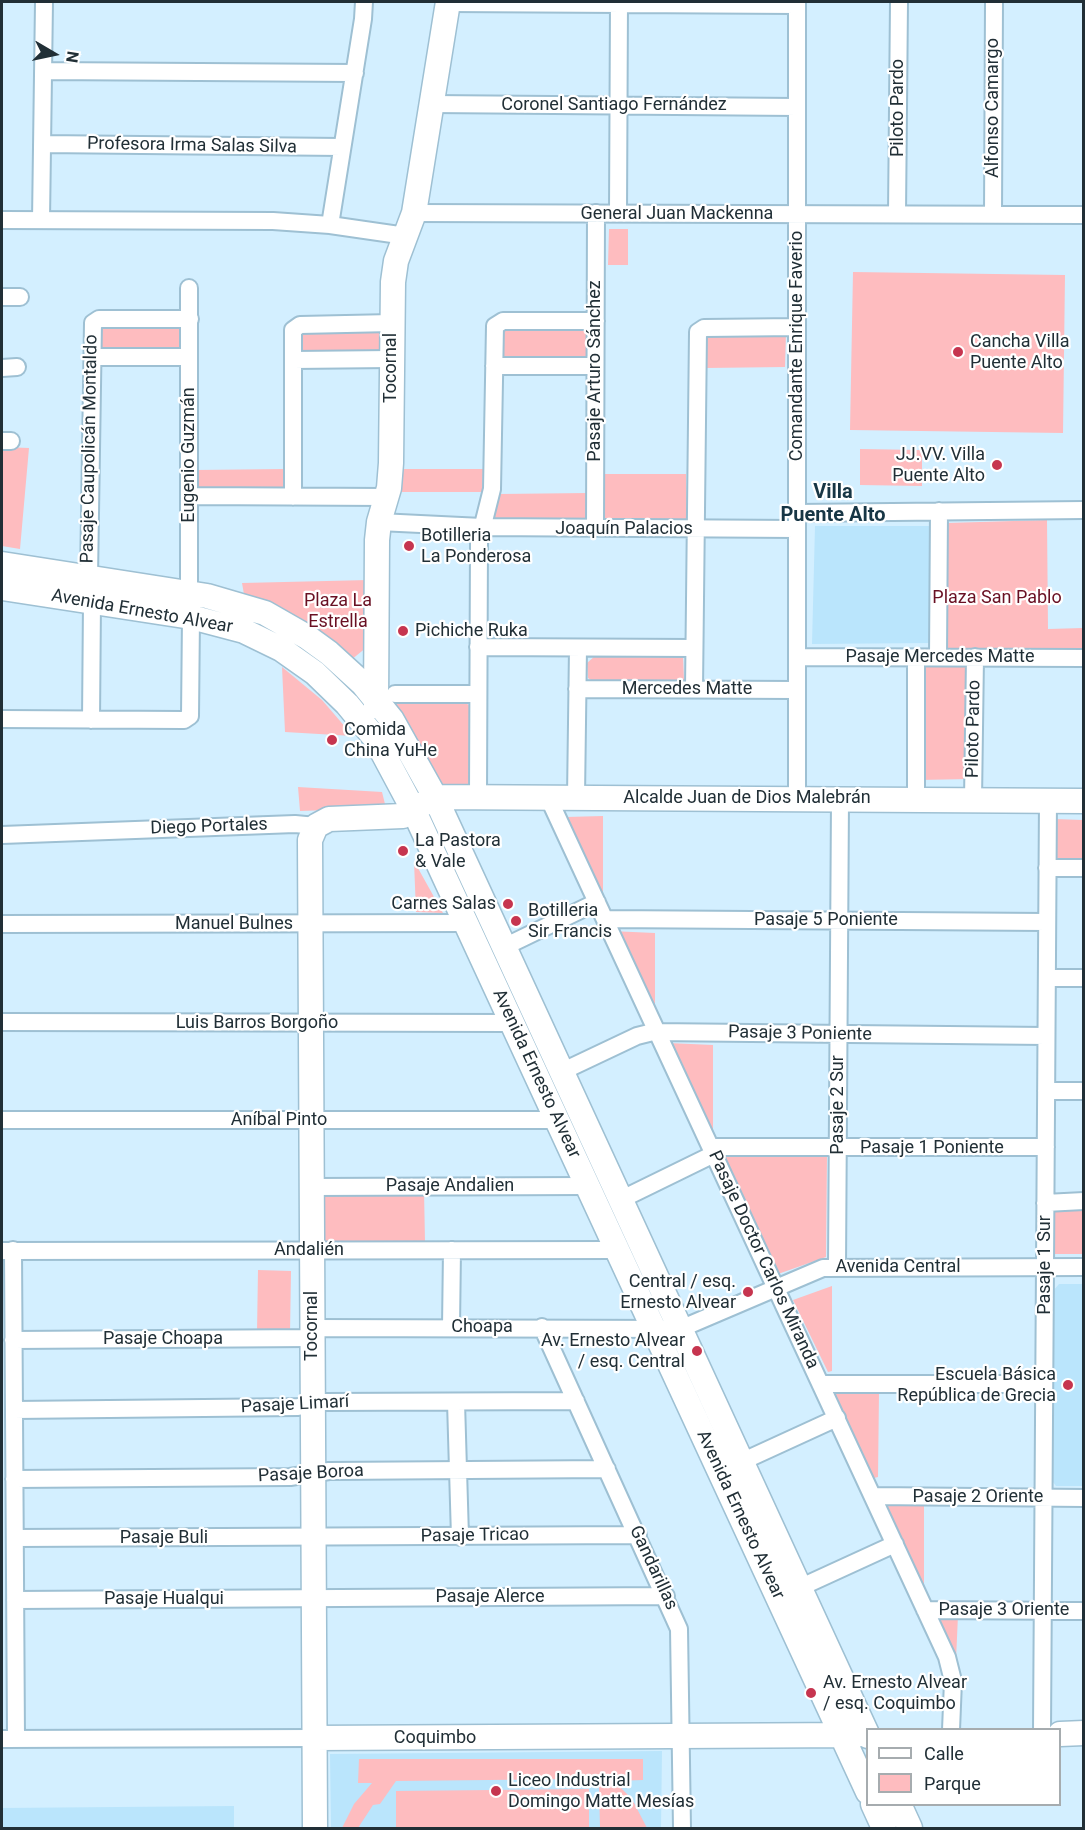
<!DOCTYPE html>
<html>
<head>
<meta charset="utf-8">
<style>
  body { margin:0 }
  #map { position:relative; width:1085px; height:1830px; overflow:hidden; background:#d3efff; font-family:Roboto,sans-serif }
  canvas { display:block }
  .frame { position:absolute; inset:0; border:3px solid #212f36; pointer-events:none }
  .legend { position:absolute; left:866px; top:1728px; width:195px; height:78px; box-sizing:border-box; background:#fff; border:2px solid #a6acaf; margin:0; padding:8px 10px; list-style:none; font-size:18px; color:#212f36 }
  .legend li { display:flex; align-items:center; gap:12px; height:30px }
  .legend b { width:30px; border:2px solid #a6acaf }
  .north { position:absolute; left:24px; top:24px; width:60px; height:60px; -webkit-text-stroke:4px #fff; paint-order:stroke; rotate:99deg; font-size:16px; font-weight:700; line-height:24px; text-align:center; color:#212f36 }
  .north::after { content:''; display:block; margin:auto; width:21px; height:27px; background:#212f36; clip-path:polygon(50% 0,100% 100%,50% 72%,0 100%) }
</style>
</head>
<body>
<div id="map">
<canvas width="1085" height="1830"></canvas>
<div class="frame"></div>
<ul class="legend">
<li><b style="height:8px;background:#fff"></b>Calle</li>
<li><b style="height:16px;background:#febcbf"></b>Parque</li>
</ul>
<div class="north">N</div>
</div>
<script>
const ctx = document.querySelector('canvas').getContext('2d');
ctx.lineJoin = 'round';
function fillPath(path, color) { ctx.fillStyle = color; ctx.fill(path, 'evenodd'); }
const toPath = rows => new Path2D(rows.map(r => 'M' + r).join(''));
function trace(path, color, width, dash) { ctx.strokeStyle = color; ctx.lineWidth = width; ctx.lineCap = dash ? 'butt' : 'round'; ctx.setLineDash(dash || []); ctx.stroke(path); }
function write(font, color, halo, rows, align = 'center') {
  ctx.font = font + ' Roboto,sans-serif'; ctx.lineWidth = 4.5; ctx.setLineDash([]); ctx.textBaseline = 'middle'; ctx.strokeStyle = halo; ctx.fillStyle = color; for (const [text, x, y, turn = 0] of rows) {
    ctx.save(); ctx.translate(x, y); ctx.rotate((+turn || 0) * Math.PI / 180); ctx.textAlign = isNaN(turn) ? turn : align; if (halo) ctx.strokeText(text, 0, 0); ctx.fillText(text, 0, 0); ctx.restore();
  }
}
const built = toPath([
  [815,526,930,526,931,643,812,644],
  [1059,1284,1083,1284,1083,1486,1056,1486,1050,1478,1053,1291],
  [662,1751,661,1828,331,1828,330,1754],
  [234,1806,234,1828,2,1828,2,1808]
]);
const green = toPath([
  [609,229,628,229,628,265,608,265],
  [853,272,1065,275,1063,433,850,430],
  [502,325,590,327,589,358,501,359],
  [98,327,184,327,183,354,102,352,97,348],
  [380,330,379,353,301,354,301,332],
  [707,332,786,333,785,367,705,368],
  [2,447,29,448,20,549,2,546],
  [860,449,922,450,922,486,860,485],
  [286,469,286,491,196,492,196,470],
  [398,469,483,469,482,492,398,492],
  [605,474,686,474,687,523,605,521],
  [588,493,587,521,494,518,499,494],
  [1047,520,1048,629,1083,628,1083,651,970,653,970,779,918,780,918,665,944,664,947,523],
  [369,580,367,647,351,660,245,600,242,583],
  [683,654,684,681,594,682,588,678,587,663,595,656],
  [282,667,322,700,353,736,285,732],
  [390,701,466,703,471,707,471,791,441,791],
  [298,787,382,792,386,808,300,811],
  [603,816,603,901,566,817],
  [1054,819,1083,820,1083,863,1054,863],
  [414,861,443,913,416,912],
  [610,931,655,933,655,1018],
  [668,1043,713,1045,713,1130,709,1131],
  [827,1156,826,1257,778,1274,724,1157],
  [325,1190,424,1190,425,1242,325,1242],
  [1083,1207,1083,1254,1052,1254,1052,1209],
  [258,1270,291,1271,290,1333,257,1332],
  [832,1286,832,1371,828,1372,793,1300],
  [833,1391,879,1392,878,1477,874,1478],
  [878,1503,924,1504,924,1589],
  [934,1615,958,1615,956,1660],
  [359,1759,643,1759,643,1780,614,1781,632,1799,647,1828,600,1828,599,1787,581,1779,396,1781,380,1804,373,1805,358,1828,342,1828,354,1804,372,1783,358,1783],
  [589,1789,589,1828,396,1828,396,1791]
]);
const street = toPath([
  [448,3,797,5],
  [43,71,355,73],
  [431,104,797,107],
  [42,144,342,147],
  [414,213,1084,215],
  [618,213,619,2],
  [897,214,899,2],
  [993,214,994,2],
  [2,220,273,221,330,225,406,236],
  [41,220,44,2],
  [330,225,363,19,364,2],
  [2,297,20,297],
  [92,357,189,357],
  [293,360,391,359],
  [494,366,595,366],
  [2,368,17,367],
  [2,441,11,441],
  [189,496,387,497],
  [293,497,293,330,300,325,392,323],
  [797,513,1084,510],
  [379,522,482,527,797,529],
  [595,528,596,213],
  [89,577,93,323,99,319,190,319],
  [478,647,694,648],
  [797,657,1084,658],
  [916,657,916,800],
  [938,657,939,511],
  [577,689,797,690],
  [694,689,698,332,704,328,797,327],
  [395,694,478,694],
  [2,719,184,720,190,716,191,617,183,603,189,593,189,288],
  [91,720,92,602],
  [478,796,479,541,492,489,495,326,503,321,596,321],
  [548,797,947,1657,953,1681,951,1730],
  [576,797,578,648],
  [797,799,797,2],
  [973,800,975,657],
  [2,835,295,824,316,826],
  [1047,868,1084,868],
  [605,919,1047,922],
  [2,924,466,923],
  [504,947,597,902],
  [1047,978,1084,978],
  [2,1022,512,1023],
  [561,1072,637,1036,653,1032,1046,1036],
  [1046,1091,1084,1091],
  [2,1120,557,1120],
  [711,1147,1046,1147],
  [312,1187,588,1186],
  [620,1200,714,1154],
  [1045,1203,1084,1201],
  [13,1250,16,1739],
  [2,1251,617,1250],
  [837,1267,840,799],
  [451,1327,452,1250],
  [542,1327,679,1629,682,1828],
  [312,1328,680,1329,823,1268,1084,1267],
  [13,1340,312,1338],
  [821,1384,1044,1384],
  [456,1402,460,1537],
  [14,1410,298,1407,324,1402,576,1401],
  [741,1462,837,1418],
  [14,1479,290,1477,329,1471,607,1469],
  [873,1496,1084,1498],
  [15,1538,638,1535],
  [799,1588,895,1544],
  [15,1600,666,1596],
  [925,1610,1084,1611],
  [1042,1730,1048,800],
  [2,1739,314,1738]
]);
const secondary = toPath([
  [2,564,207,596,265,613,307,637,329,653,363,684,392,720,435,797,868,1736],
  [2,588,191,617,244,631,281,649,315,673,347,704,375,738,414,811,868,1792],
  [376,706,377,540,379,522,389,488,391,463,393,282,396,261,414,213,448,2],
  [1060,1734,1084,1733],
  [314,1738,856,1735],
  [873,1804,884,1828],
  [899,1804,910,1828],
  [315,1828,310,840,316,826,329,819,403,816,435,797,1084,801]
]);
const markers = [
  [958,352,6,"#c6354f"],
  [997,465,6,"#c6354f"],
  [409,546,6,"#c6354f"],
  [403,631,6,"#c6354f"],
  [332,740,6,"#c6354f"],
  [403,851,6,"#c6354f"],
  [508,904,6,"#c6354f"],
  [516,921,6,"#c6354f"],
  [748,1292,6,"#c6354f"],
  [697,1351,6,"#c6354f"],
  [1068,1385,6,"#c6354f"],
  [811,1693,6,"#c6354f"],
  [496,1791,6,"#c6354f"]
];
const streetNames = [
  ["Coronel Santiago Fernández",614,105],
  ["Piloto Pardo",898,108,-90],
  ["Alfonso Camargo",993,108,-90],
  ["Profesora Irma Salas Silva",192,146,1],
  ["General Juan Mackenna",677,214],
  ["Comandante Enrique Faverio",797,346,-90],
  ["Tocornal",391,368,-90],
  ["Pasaje Arturo Sánchez",595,371,-90],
  ["Pasaje Caupolicán Montaldo",90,449,-89],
  ["Eugenio Guzmán",189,455,-90],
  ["Joaquín Palacios",624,529],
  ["Avenida Ernesto Alvear",142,612,10],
  ["Pasaje Mercedes Matte",940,657],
  ["Mercedes Matte",687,689],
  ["Piloto Pardo",974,729,-89],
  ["Alcalde Juan de Dios Malebrán",747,798],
  ["Diego Portales",209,827,-2],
  ["Pasaje 5 Poniente",826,920],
  ["Manuel Bulnes",234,924],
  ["Luis Barros Borgoño",257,1023],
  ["Pasaje 3 Poniente",800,1034,1],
  ["Avenida Ernesto Alvear",536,1074,65],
  ["Pasaje 2 Sur",838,1105,-90],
  ["Aníbal Pinto",279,1120],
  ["Pasaje 1 Poniente",932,1148],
  ["Pasaje Andalien",450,1186],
  ["Andalién",309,1250],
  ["Pasaje Doctor Carlos Miranda",763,1260,65],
  ["Pasaje 1 Sur",1045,1265,-90],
  ["Avenida Central",898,1267],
  ["Tocornal",312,1326,-90],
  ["Choapa",482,1327],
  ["Pasaje Choapa",163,1339],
  ["Pasaje Limarí",295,1405,-3],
  ["Pasaje Boroa",311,1474,-3],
  ["Pasaje 2 Oriente",978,1497],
  ["Avenida Ernesto Alvear",740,1515,65],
  ["Pasaje Tricao",475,1536,-1],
  ["Pasaje Buli",164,1538],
  ["Gandarillas",653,1568,65],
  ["Pasaje Alerce",490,1597],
  ["Pasaje Hualqui",164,1599],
  ["Pasaje 3 Oriente",1004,1610],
  ["Coquimbo",435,1738]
];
const poiNames = [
  ["Cancha Villa",970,342],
  ["Puente Alto",970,363],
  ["JJ.VV. Villa",985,455,"right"],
  ["Puente Alto",985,476,"right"],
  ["Botilleria",421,536],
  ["La Ponderosa",421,557],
  ["Pichiche Ruka",415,631],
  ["Comida",344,730],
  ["China YuHe",344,751],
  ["La Pastora",415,841],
  ["& Vale",415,862],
  ["Carnes Salas",496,904,"right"],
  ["Botilleria",528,911],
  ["Sir Francis",528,932],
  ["Central / esq.",736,1282,"right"],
  ["Ernesto Alvear",736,1303,"right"],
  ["Av. Ernesto Alvear",685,1341,"right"],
  ["/ esq. Central",685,1362,"right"],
  ["Escuela Básica",1056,1375,"right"],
  ["República de Grecia",1056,1396,"right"],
  ["Av. Ernesto Alvear",823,1683],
  ["/ esq. Coquimbo",823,1704],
  ["Liceo Industrial",508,1781],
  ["Domingo Matte Mesías",508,1802]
];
const parkNames = [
  ["Plaza San Pablo",997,598],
  ["Plaza La",338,601],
  ["Estrella",338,622]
];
const neighbourhoodNames = [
  ["Villa",833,493],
  ["Puente Alto",833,516]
];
fillPath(built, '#bae5fc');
fillPath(green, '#febcbf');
trace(street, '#9ec0d3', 20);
trace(secondary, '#9ec0d3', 27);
trace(street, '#fff', 16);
trace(secondary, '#fff', 24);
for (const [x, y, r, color] of markers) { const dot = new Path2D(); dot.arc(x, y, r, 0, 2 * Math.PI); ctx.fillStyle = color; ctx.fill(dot); trace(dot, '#fff', 2); }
write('18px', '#212f36', '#fff', streetNames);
write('18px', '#212f36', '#fff', poiNames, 'left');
write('18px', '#691023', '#fff', parkNames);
write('bold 20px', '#173645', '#fff', neighbourhoodNames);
</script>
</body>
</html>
